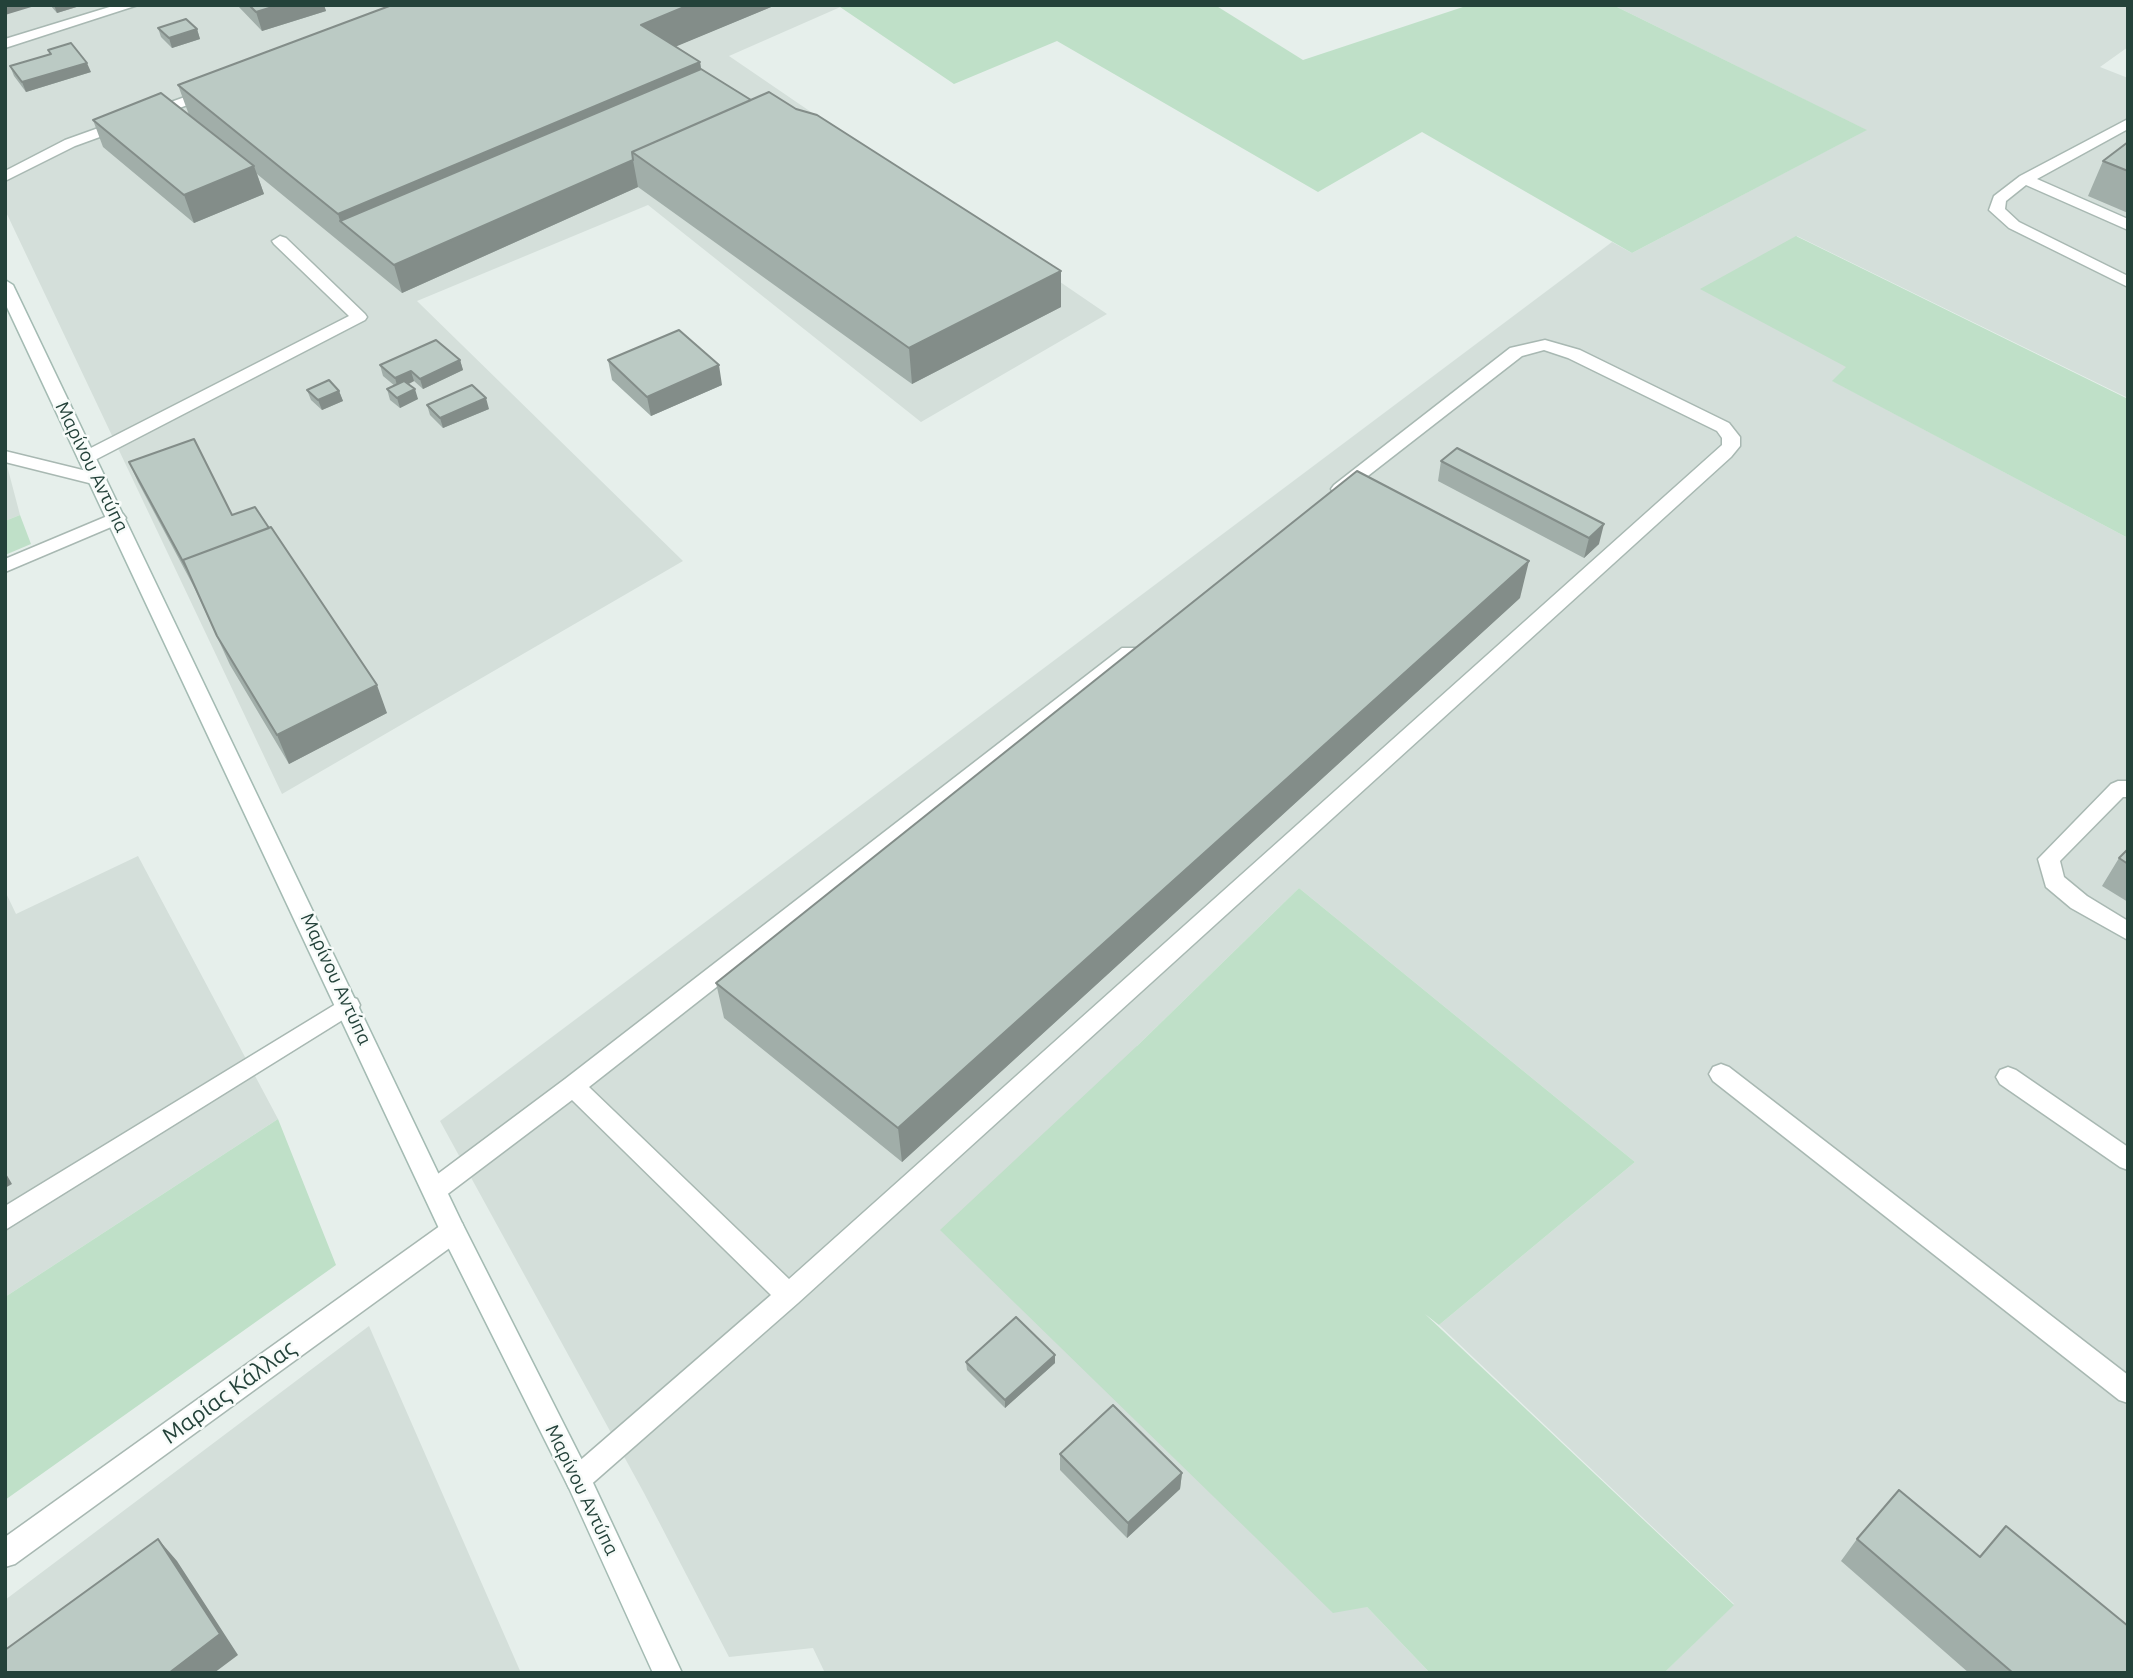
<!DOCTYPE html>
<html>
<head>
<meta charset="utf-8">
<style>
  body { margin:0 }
  #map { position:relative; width:2133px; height:1678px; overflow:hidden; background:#e6efeb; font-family:Ubuntu,sans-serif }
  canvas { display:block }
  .frame { position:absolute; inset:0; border:7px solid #24423a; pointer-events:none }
</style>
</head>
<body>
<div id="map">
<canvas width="2133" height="1678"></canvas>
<div class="frame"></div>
</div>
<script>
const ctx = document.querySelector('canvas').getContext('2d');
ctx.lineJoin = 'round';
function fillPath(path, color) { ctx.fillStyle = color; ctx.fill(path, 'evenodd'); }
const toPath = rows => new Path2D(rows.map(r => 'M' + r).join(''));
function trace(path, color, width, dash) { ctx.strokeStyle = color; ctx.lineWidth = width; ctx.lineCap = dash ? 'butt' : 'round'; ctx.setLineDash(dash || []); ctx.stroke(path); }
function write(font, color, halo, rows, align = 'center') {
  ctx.font = font + ' Ubuntu,sans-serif'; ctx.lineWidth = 5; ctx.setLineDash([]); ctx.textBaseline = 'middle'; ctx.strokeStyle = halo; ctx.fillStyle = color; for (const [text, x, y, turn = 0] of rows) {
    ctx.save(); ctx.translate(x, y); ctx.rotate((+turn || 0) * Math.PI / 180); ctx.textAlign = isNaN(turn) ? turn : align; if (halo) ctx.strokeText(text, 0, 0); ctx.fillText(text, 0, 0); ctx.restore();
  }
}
const built = toPath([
  [5,5,845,5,729,56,1107,314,921,422,648,205,417,301,683,561,282,794,5,210],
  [1613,5,2128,5,2128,47,2100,67,2128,78,2128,398,1797,236,1847,367,1833,381,2128,538,2128,1673,1664,1673,1734,1604,1439,1325,1635,1162,1299,888,1137,1046,1367,1607,1430,1673,825,1673,813,1648,729,1657,644,1493,440,1121,1612,242,1632,253,1866,130],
  [5,458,20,515,5,521],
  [138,856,278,1119,5,1297,5,891,16,914],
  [369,1326,521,1673,5,1673,5,1600]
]);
const green = toPath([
  [845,5,1215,5,1303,60,1469,5,1613,5,1867,130,1632,253,1422,132,1318,192,1057,41,954,84,840,7],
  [1796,236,2128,399,2128,538,1832,381,1846,367,1700,289],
  [20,515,31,544,5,555,5,521],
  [1299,888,1635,1162,1439,1325,1425,1314,1734,1605,1664,1673,1430,1673,1367,1607,1333,1613,940,1230,1137,1046],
  [278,1119,336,1265,5,1500,5,1297]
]);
const lane = toPath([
  [116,5,138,5,5,48,5,39,116,5],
  [210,88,217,92,215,95,75,146,5,181,5,171,65,140,210,88],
  [2128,119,2128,129,2037,179,2128,219,2128,230,2026,185,2006,201,2005,209,2019,222,2128,276,2128,287,2009,228,1989,210,1994,196,2020,176,2128,119],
  [280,236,286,238,365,314,367,317,365,320,93,461,81,461,78,457,81,453,349,316,274,244,272,241,280,236],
  [1545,340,1580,350,1729,423,1740,437,1740,446,1731,457,798,1303,587,1488,578,1492,569,1488,565,1479,569,1470,771,1295,572,1100,445,1196,436,1199,427,1196,424,1189,427,1182,565,1079,1122,648,1136,648,1139,653,1136,658,589,1087,789,1279,1722,445,1722,438,1717,431,1568,358,1544,350,1522,356,1346,493,1334,493,1331,489,1334,485,1510,348,1545,340],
  [5,451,103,475,106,479,97,485,5,462,5,451],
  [117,512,123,514,126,518,123,522,5,572,5,559,117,512],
  [2118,781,2128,781,2128,797,2123,797,2060,861,2064,877,2087,896,2128,921,2128,940,2071,908,2046,887,2038,859,2111,784,2118,781],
  [349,996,357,999,360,1005,357,1011,5,1230,5,1206,349,996],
  [1721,1064,1729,1067,2128,1375,2128,1403,2119,1400,1713,1081,1709,1074,1713,1067,1721,1064],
  [2008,1067,2016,1070,2128,1147,2128,1170,2120,1167,2000,1084,1996,1077,2000,1070,2008,1067]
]);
const street = toPath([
  [453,1220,462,1223,465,1231,462,1239,15,1564,5,1567,5,1537,444,1223,453,1220]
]);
const secondary = toPath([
  [5,280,13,285,462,1223,587,1470,682,1673,653,1673,569,1488,444,1239,5,303,5,280]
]);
const wall = toPath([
  [50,5,83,5,57,13],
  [237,5,324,5,326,11,262,31],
  [392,5,776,5,676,46,700,62,701,69,751,100,796,109,1061,271,1061,307,912,384,638,187,402,293,257,174,264,194,194,223,103,147,93,120,189,115,178,85],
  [158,28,197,29,200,39,172,48,161,37],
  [48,50,91,72,26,92,14,76,10,66,50,54],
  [2128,142,2128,213,2088,196,2103,161],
  [460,360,463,370,423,389,414,381,409,384,418,399,400,408,390,400,387,389,395,386,383,376,380,365],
  [608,360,722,385,651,416,612,380],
  [307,390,339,391,343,401,322,410,311,400],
  [427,405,489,409,443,428,430,415],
  [1457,448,1599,544,1584,558,1438,481,1441,461],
  [129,462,232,515,387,713,289,764,230,665,195,589,138,482],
  [1520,598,902,1162,724,1018,716,983],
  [2128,849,2128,902,2102,886,2119,858],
  [966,1362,1055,1363,1005,1408,967,1370],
  [1060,1454,1182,1473,1180,1489,1127,1538,1060,1470],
  [2006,1526,2128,1673,1969,1673,1841,1561,1857,1539,1979,1557]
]);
const shadedWall = toPath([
  [5,5,38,5,5,15],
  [54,5,83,5,57,13],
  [279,5,324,5,326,11,262,31,256,12],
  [689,5,776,5,646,59,641,25],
  [197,29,200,39,172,48,169,38],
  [700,62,705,96,340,221,338,214],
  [87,63,91,72,26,92,22,82],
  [633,160,638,187,402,293,394,265],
  [254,166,264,194,194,223,184,195],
  [1061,271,1061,307,912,384,909,348],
  [460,360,463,370,423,389,420,379],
  [719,365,722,385,651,416,647,397],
  [411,371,414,381,398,389,395,378],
  [415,389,418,399,400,408,397,398],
  [339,391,343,401,322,410,318,400],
  [486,398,489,409,443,428,440,418],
  [1604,524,1599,544,1584,558,1589,538],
  [1529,561,1520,598,902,1162,898,1128],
  [377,685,387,713,289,764,277,735],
  [5,1172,12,1184,5,1188],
  [1055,1355,1055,1363,1005,1408,1005,1400],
  [1182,1473,1180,1489,1127,1538,1128,1523],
  [158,1539,177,1561,238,1655,214,1673,169,1673]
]);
const building = toPath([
  [249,5,279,5,256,12,249,5],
  [392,5,689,5,641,25,700,62,338,214,178,85,392,5],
  [186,19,197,29,169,38,158,28,186,19],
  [71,43,87,63,22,82,10,66,51,54,48,50,71,43],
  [701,69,751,100,632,152,633,160,394,265,340,221,701,69],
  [769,92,796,109,817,115,1061,271,909,348,632,152,769,92],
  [161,93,254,166,184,195,93,120,161,93],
  [2128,142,2128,171,2103,161,2128,142],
  [679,330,719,365,647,397,608,360,679,330],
  [436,340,460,360,420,379,411,371,395,378,380,365,436,340],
  [329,380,339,391,318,400,307,390,329,380],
  [404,381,415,389,397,398,387,389,404,381],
  [472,385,486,398,440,418,427,405,472,385],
  [194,439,232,515,255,507,269,528,183,560,187,569,129,462,194,439],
  [1457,448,1604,524,1589,538,1441,461,1457,448],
  [1357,471,1529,561,898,1128,716,983,1357,471],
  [271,527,377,685,277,735,217,636,183,560,271,527],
  [2128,849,2128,864,2119,858,2128,849],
  [1016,1317,1055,1355,1005,1400,966,1362,1016,1317],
  [1113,1405,1182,1473,1128,1523,1060,1454,1113,1405],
  [1899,1490,1980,1557,2006,1526,2128,1626,2128,1673,2013,1673,1857,1539,1899,1490],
  [158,1539,220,1634,169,1673,5,1673,5,1650,158,1539]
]);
const streetNames = [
  ["Μαρίνου Αντύπα",92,467,64],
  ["Μαρίνου Αντύπα",336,979,65],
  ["Μαρίνου Αντύπα",582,1490,64]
];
const nearStreetnames = [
  ["Μαρίας Κάλλας",229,1392,-36]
];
fillPath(built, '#d4dfda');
fillPath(green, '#bfe0c8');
trace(lane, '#a8b8b2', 3);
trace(street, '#a8b8b2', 3);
trace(secondary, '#a4bbb3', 3);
fillPath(lane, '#fff');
fillPath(street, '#fff');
fillPath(secondary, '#fff');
fillPath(wall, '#a1aea9');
fillPath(shadedWall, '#838d89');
fillPath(building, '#bbcac4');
trace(building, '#838d89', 2);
write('19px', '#24423a', '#f7fbf9', streetNames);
write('23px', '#24423a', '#f7fbf9', nearStreetnames);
</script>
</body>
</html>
